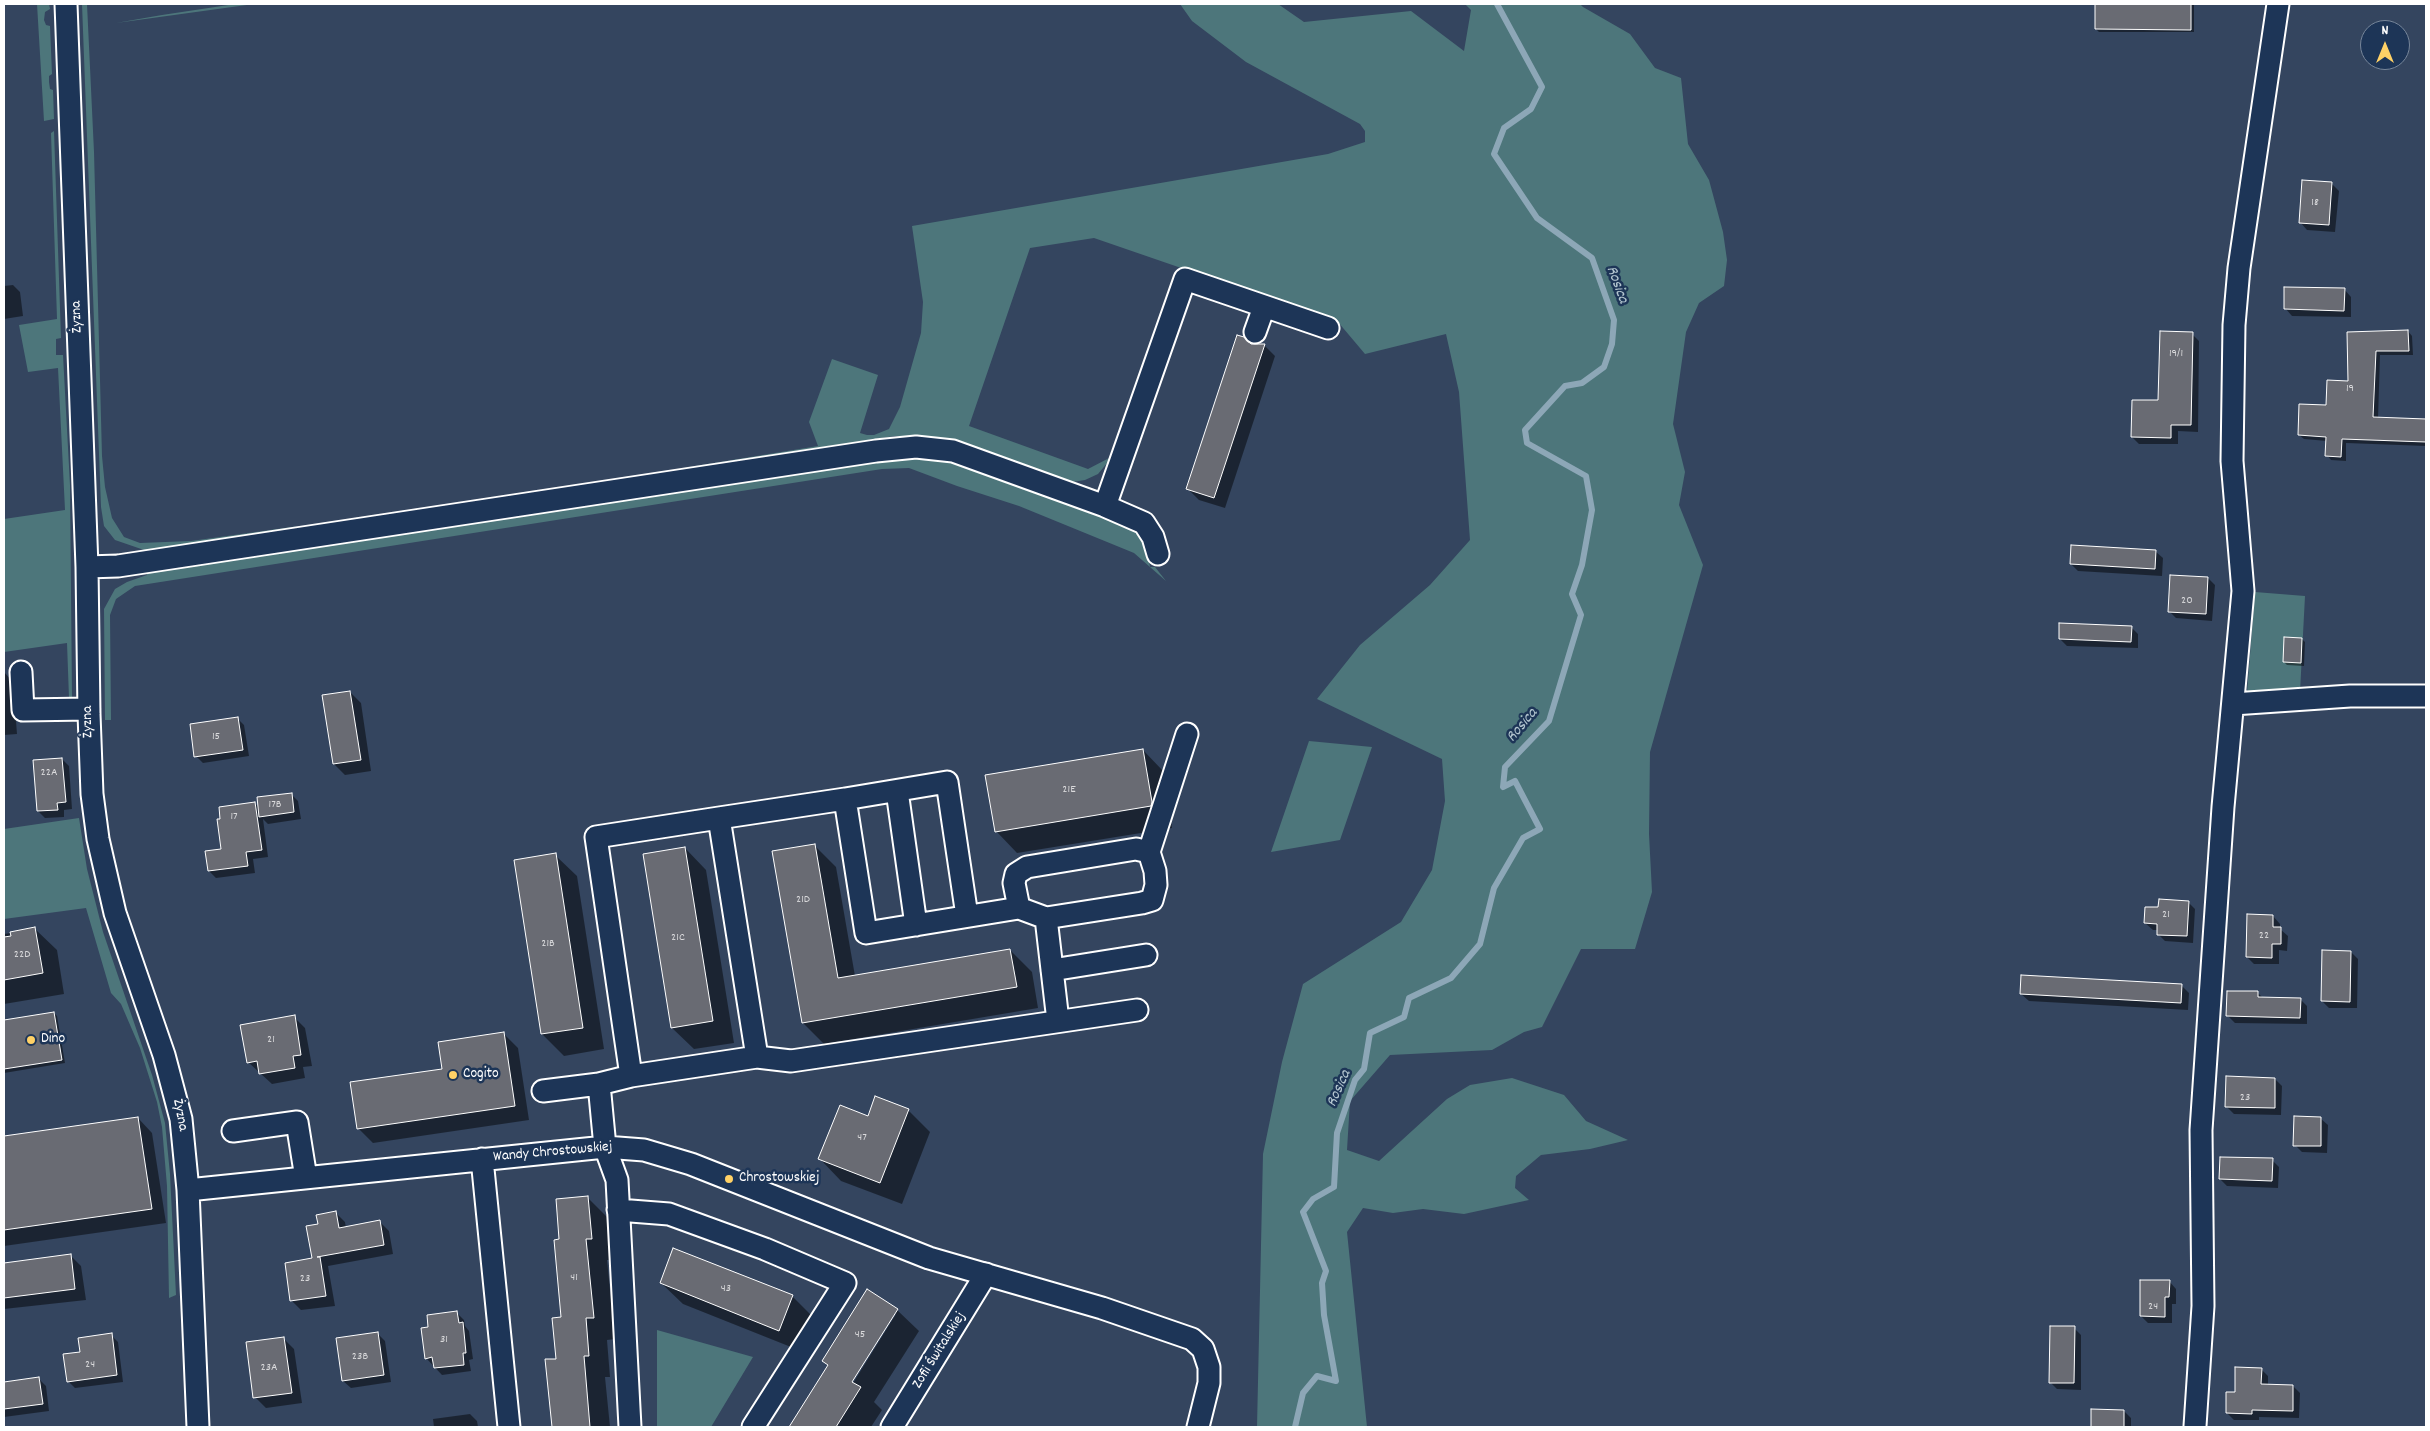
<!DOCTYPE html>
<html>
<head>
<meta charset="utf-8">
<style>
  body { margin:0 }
  #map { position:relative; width:2430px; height:1431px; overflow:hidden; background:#34455f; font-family:Dekko,sans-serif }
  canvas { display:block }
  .frame { position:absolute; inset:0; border:5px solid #fff; pointer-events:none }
  .north { position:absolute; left:2360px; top:20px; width:50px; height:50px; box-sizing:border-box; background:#1d3557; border:1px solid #77869a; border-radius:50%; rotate:0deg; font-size:14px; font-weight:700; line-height:20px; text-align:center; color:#fff }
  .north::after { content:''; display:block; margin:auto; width:18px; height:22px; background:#ffd166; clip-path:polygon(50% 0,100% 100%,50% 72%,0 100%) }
</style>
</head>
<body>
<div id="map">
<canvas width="2430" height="1431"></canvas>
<div class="frame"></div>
<div class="north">N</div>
</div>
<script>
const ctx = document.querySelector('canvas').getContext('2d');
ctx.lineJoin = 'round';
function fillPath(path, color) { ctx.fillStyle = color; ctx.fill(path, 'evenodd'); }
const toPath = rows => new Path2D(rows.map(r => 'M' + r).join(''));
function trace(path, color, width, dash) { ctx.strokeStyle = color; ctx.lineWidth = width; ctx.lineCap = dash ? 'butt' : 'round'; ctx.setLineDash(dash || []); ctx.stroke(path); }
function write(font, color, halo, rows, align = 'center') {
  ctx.font = font + ' Dekko,sans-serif'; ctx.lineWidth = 5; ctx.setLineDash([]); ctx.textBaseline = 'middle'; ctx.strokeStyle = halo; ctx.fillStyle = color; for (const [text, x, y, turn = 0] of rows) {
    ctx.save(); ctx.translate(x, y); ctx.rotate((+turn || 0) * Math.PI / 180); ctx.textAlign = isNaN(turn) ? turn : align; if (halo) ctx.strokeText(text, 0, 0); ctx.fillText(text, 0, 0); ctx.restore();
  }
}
const green = toPath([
  [37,4,49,4,50,9,45,12,44,20,46,25,50,26,52,74,49,76,49,82,50,89,53,90,54,119,44,121],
  [82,4,87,4,94,152,102,456,105,487,112,518,124,537,140,543,191,541,299,526,231,541,169,550,147,551,115,540,104,526,101,507],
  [235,4,254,4,116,23,162,15],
  [1180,4,1278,4,1304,22,1411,11,1464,51,1471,10,1465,4,1580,4,1583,7,1630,34,1655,68,1681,78,1688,144,1709,180,1723,232,1727,260,1724,286,1699,303,1686,332,1673,424,1685,472,1679,505,1703,565,1650,752,1649,834,1652,892,1635,949,1581,949,1542,1027,1524,1032,1492,1050,1390,1055,1350,1101,1347,1150,1379,1161,1447,1099,1470,1085,1512,1078,1564,1095,1586,1121,1628,1140,1590,1149,1541,1155,1516,1176,1515,1188,1529,1200,1464,1214,1423,1209,1393,1213,1363,1208,1347,1232,1367,1427,1257,1427,1263,1154,1282,1062,1303,984,1401,922,1432,870,1445,801,1442,759,1317,699,1360,645,1430,585,1470,540,1459,392,1446,334,1365,354,1338,322,1094,238,1030,248,969,426,1088,469,1113,456,1098,474,1085,480,1066,483,950,441,926,436,895,436,677,469,818,446,809,422,832,359,878,375,860,433,867,435,874,435,889,429,900,407,921,333,923,302,912,226,1328,154,1365,142,1365,131,1360,124,1246,62,1192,21],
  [54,131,61,338,56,339,56,355,63,355,70,485,72,697,69,698,67,643,4,652,4,519,65,510,58,368,28,372,19,325,57,319,51,133],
  [910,455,947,459,1143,531,1150,567,1155,567,1166,581,1134,553,1019,506,957,486,909,468,882,469,135,586,116,599,110,615,111,720,105,720,104,609,115,589,127,582,147,575,147,571],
  [2255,592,2305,596,2300,692,2247,693],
  [1309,741,1372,747,1340,840,1271,852],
  [79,818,87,869,103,932,152,1075,165,1123,170,1174,176,1295,169,1298,167,1186,162,1127,157,1102,140,1048,121,1004,111,993,86,908,4,919,4,829],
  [657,1330,753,1357,711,1427,657,1427]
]);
const shadow = toPath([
  [2096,4,2194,4,2194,32,2099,32,2096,29],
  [2331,183,2339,191,2335,232,2307,230,2300,222],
  [13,285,20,292,23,316,4,319,4,286],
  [2344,289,2351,297,2351,317,2292,316,2285,308],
  [2408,331,2412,336,2413,355,2380,355,2378,419,2426,420,2426,446,2346,443,2346,461,2331,460,2327,455,2327,441,2304,439,2299,435,2349,382,2348,333],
  [2192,334,2199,341,2198,432,2178,431,2178,444,2139,444,2132,437,2159,401],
  [1251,345,1264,345,1275,356,1225,508,1199,500,1188,489],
  [2155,551,2163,558,2162,576,2078,571,2071,564],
  [2208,578,2215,585,2212,621,2176,618,2169,611],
  [2131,627,2138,634,2138,648,2067,646,2060,639],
  [2302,639,2305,642,2304,666,2287,665,2284,662],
  [4,672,13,682,17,734,4,735],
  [350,692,361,703,371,771,345,775,334,764],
  [237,718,244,725,249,756,203,763,196,756],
  [1143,750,1164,772,1172,828,1017,853,996,831],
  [62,759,69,766,72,809,64,810,64,817,45,818,38,811],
  [291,794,298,801,301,819,268,824,263,819,268,857,253,859,255,873,216,878,209,871,255,803,259,808],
  [814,845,836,867,855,976,1010,950,1032,972,1038,1008,824,1044,803,1023],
  [685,848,706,870,734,1043,694,1049,672,1028],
  [555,855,577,876,604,1049,564,1056,542,1034,515,861],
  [2188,902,2195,909,2193,943,2165,941,2158,934,2158,930,2153,930,2145,923,2159,909],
  [2273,916,2280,924,2280,929,2288,936,2287,951,2279,950,2279,964,2254,964,2247,957],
  [35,929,57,950,64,994,4,1004,4,934],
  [2351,952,2358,959,2357,1008,2329,1008,2322,1001],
  [2182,986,2189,993,2188,1010,2029,1001,2021,994],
  [2258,993,2263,998,2300,999,2307,1006,2307,1024,2235,1023,2228,1016],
  [54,1013,57,1016,65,1063,4,1073,4,1021],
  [294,1017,305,1028,312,1066,303,1067,305,1078,272,1084,248,1062],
  [504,1034,518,1048,529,1120,373,1143,358,1128,443,1070],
  [2275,1079,2282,1086,2281,1115,2234,1114,2227,1107],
  [908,1110,930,1132,902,1204,841,1181,820,1159,868,1117],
  [138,1118,152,1133,166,1223,4,1246,4,1137],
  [2320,1118,2328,1125,2327,1153,2302,1152,2295,1145],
  [2272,1160,2279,1167,2278,1188,2227,1186,2220,1179],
  [587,1197,609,1219,613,1260,607,1260,615,1339,607,1340,610,1377,605,1377,610,1427,553,1427,547,1360,557,1360,563,1318,561,1240],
  [335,1212,345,1222,346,1228,380,1222,389,1231,393,1254,328,1266,335,1306,301,1310,292,1301,313,1259,319,1225],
  [674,1250,792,1296,814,1318,801,1351,683,1304,661,1283],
  [70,1255,81,1266,86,1300,4,1309,4,1264],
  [2169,1281,2176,1289,2176,1304,2172,1304,2172,1323,2148,1323,2141,1316],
  [897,1310,919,1331,874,1402,882,1410,871,1427,790,1427,829,1366,823,1361],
  [894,1314,896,1314,850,1388,848,1386],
  [457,1313,464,1320,465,1326,469,1331,473,1359,469,1360,471,1371,442,1375,426,1358,430,1328],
  [2074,1328,2081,1335,2081,1390,2057,1389,2050,1382],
  [377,1333,385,1341,391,1382,351,1388,343,1381,337,1339],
  [111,1335,118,1342,123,1382,75,1388,68,1381,82,1353],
  [283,1338,294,1349,302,1403,266,1408,255,1397],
  [2261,1369,2268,1376,2268,1385,2293,1386,2300,1393,2299,1418,2259,1417,2259,1420,2234,1420,2227,1413,2236,1393],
  [39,1379,46,1386,49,1411,4,1417,4,1383],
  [2092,1411,2124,1411,2131,1418,2131,1427,2092,1427],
  [470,1414,477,1421,478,1427,434,1427,433,1419]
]);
const stream = toPath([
  [1295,1427,1303,1393,1317,1376,1336,1381,1324,1315,1322,1283,1326,1271,1303,1212,1313,1199,1334,1187,1337,1133,1355,1080,1364,1069,1370,1033,1404,1017,1409,998,1451,978,1480,944,1494,888,1523,838,1540,829,1515,781,1503,787,1505,767,1549,721,1581,615,1572,594,1582,565,1592,510,1586,476,1527,443,1525,430,1565,386,1582,383,1604,367,1612,344,1614,320,1592,258,1537,218,1494,154,1504,128,1531,109,1542,87,1497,4]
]);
const building = toPath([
  [2095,4,2191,4,2191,30,2095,29,2095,4],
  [2302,180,2332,182,2329,225,2299,223,2302,180],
  [2284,287,2345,288,2344,311,2284,309,2284,287],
  [2408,330,2409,351,2376,351,2373,417,2426,419,2426,442,2342,439,2341,457,2325,456,2326,437,2298,435,2299,404,2326,405,2327,380,2348,381,2347,332,2408,330],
  [2160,331,2193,332,2191,425,2171,425,2171,438,2131,437,2132,400,2158,400,2160,331],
  [1237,335,1244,337,1251,344,1265,344,1214,498,1186,489,1237,335],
  [2071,545,2156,550,2155,569,2070,564,2071,545],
  [2170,575,2208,577,2206,614,2168,612,2170,575],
  [2059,623,2132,626,2131,642,2059,639,2059,623],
  [2284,637,2302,638,2301,663,2283,662,2284,637],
  [350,691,361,760,333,764,322,695,350,691],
  [238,717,243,750,194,757,190,724,238,717],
  [1143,749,1152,802,1151,806,995,832,985,775,1143,749],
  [62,758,66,802,57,803,58,810,37,811,33,760,62,758],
  [292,793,294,812,259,817,257,797,292,793],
  [255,802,262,850,246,852,248,866,208,871,205,851,221,849,217,819,220,819,219,807,255,802],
  [815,844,838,978,1010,949,1017,987,802,1023,772,851,815,844],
  [685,847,713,1021,671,1028,643,854,685,847],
  [556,853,583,1028,541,1034,514,860,556,853],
  [2159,899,2189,901,2187,936,2157,935,2157,924,2144,923,2145,907,2158,907,2159,899],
  [2247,914,2273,915,2273,927,2281,927,2281,944,2272,944,2272,958,2246,957,2247,914],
  [35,927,43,973,4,980,4,937,11,936,10,932,35,927],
  [2322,950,2351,951,2350,1002,2321,1001,2322,950],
  [2021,975,2182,984,2181,1003,2020,994,2021,975],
  [2227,991,2258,991,2258,997,2301,998,2300,1018,2226,1016,2227,991],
  [54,1012,62,1060,4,1069,4,1020,54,1012],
  [295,1015,301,1055,293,1056,295,1068,259,1074,257,1061,247,1063,240,1025,295,1015],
  [504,1032,515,1106,357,1129,350,1082,442,1069,438,1042,504,1032],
  [2226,1076,2275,1078,2275,1108,2225,1107,2226,1076],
  [875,1096,909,1109,880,1183,818,1159,840,1105,868,1116,875,1096],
  [2294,1116,2321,1117,2321,1146,2293,1146,2294,1116],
  [138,1117,152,1209,4,1230,4,1136,138,1117],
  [2220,1157,2273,1158,2272,1181,2219,1179,2220,1157],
  [588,1196,592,1239,586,1239,594,1318,586,1318,589,1356,584,1356,590,1427,552,1427,545,1359,556,1359,552,1318,561,1317,554,1240,559,1239,556,1199,588,1196],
  [336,1211,339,1228,380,1220,384,1245,317,1257,320,1257,326,1296,290,1301,285,1263,312,1258,306,1226,318,1224,316,1215,336,1211],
  [673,1248,793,1295,779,1331,660,1283,673,1248],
  [71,1254,75,1289,4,1298,4,1263,71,1254],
  [2140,1280,2170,1280,2169,1297,2165,1297,2165,1317,2140,1316,2140,1280],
  [867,1289,898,1309,852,1382,861,1387,836,1427,789,1427,828,1365,822,1361,867,1289],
  [457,1311,459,1323,463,1322,466,1353,463,1353,464,1365,434,1368,432,1357,425,1359,421,1328,428,1327,427,1315,457,1311],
  [2050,1326,2075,1326,2074,1383,2049,1383,2050,1326],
  [378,1332,384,1375,342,1381,336,1338,378,1332],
  [112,1333,117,1375,67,1382,63,1354,80,1352,78,1338,112,1333],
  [284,1337,292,1393,253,1398,246,1342,284,1337],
  [2235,1367,2262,1368,2261,1384,2293,1385,2293,1411,2252,1410,2252,1414,2226,1413,2226,1392,2235,1392,2235,1367],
  [39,1377,43,1404,4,1409,4,1382,39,1377],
  [2091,1409,2124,1410,2124,1427,2091,1427,2091,1409]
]);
const minor = toPath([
  [66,4,87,567,89,714,92,794,98,839,115,913,164,1055,181,1119,188,1190,198,1427],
  [1255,332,1264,307],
  [1105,506,1144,523,1153,537,1158,554],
  [87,567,118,566,876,451,916,447,953,451,1105,506,1185,279,1328,328],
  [21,672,23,710,89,709],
  [2233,704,2350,696,2426,696],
  [897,791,916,925],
  [845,799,947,782,967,916],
  [719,818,845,799,866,933,1019,908,1046,918],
  [1019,908,1014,883,1016,874,1027,867,1136,849,1149,852],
  [1052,970,1146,955],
  [1058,1021,1046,918,1142,903,1152,900,1156,885,1155,871,1149,852,1187,734],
  [631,1076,596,837,719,818,757,1057],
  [543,1091,599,1084],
  [233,1131,297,1122,306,1178],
  [482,1159,509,1427],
  [188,1190,605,1147,644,1150,691,1164,929,1258,1102,1308,1192,1339,1203,1349,1209,1367,1209,1383,1198,1427],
  [618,1210,669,1214,765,1249,845,1283,753,1427],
  [2195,1426,2203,1306,2201,1130,2223,807,2243,591,2232,461,2234,325,2239,268,2278,4],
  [630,1427,617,1180,605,1147,599,1084,631,1076,757,1057,791,1061,1137,1010],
  [892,1427,986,1274]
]);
const markers = [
  [31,1040,5,"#ffd166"],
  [453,1075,5,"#ffd166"],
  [729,1179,5,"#ffd166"]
];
const numberNames = [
  ["18",2315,203],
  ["19/1",2176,354],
  ["19",2350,389],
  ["20",2187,601],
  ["15",216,737],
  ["22A",49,773],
  ["21E",1069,790],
  ["17B",275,805],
  ["17",234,817],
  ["21D",803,900],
  ["21",2166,915],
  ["22",2264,936],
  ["21C",678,938],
  ["21B",548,944],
  ["22D",22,955],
  ["21",271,1040],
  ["23",2245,1098],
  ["47",862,1138],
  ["41",574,1278],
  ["23",305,1279],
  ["43",726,1289],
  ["24",2153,1307],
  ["45",860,1335],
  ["31",444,1340],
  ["23B",360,1357],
  ["24",90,1365],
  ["23A",269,1368]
];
const streetNames = [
  ["Żyzna",78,317,-92],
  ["Żyzna",89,722,-91],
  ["Żyzna",179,1115,79],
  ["Wandy Chrostowskiej",553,1153,-5],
  ["Zofii Świtalskiej",940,1351,-58]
];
const poiNames = [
  ["Dino",41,1040],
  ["Cogito",463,1075],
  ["Chrostowskiej",739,1179]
];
const waterNames = [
  ["Rosica",1616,285,70],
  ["Rosica",1523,726,-50],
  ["Rosica",1340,1089,-66]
];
fillPath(green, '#4d767b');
fillPath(shadow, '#0007');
trace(stream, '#8da7b7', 6);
fillPath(building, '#696b73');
trace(building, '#fff', 1);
trace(minor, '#fff', 25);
trace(minor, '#1d3557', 21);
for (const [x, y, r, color] of markers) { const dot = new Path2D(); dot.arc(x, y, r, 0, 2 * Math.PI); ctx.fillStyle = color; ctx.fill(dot); trace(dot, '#1d3557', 2); }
write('12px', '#dadadc', null, numberNames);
write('15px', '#fff', '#1d3557', streetNames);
write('15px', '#fff', '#1d3557', poiNames, 'left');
write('italic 16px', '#b3c5cf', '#1d3557', waterNames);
</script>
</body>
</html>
